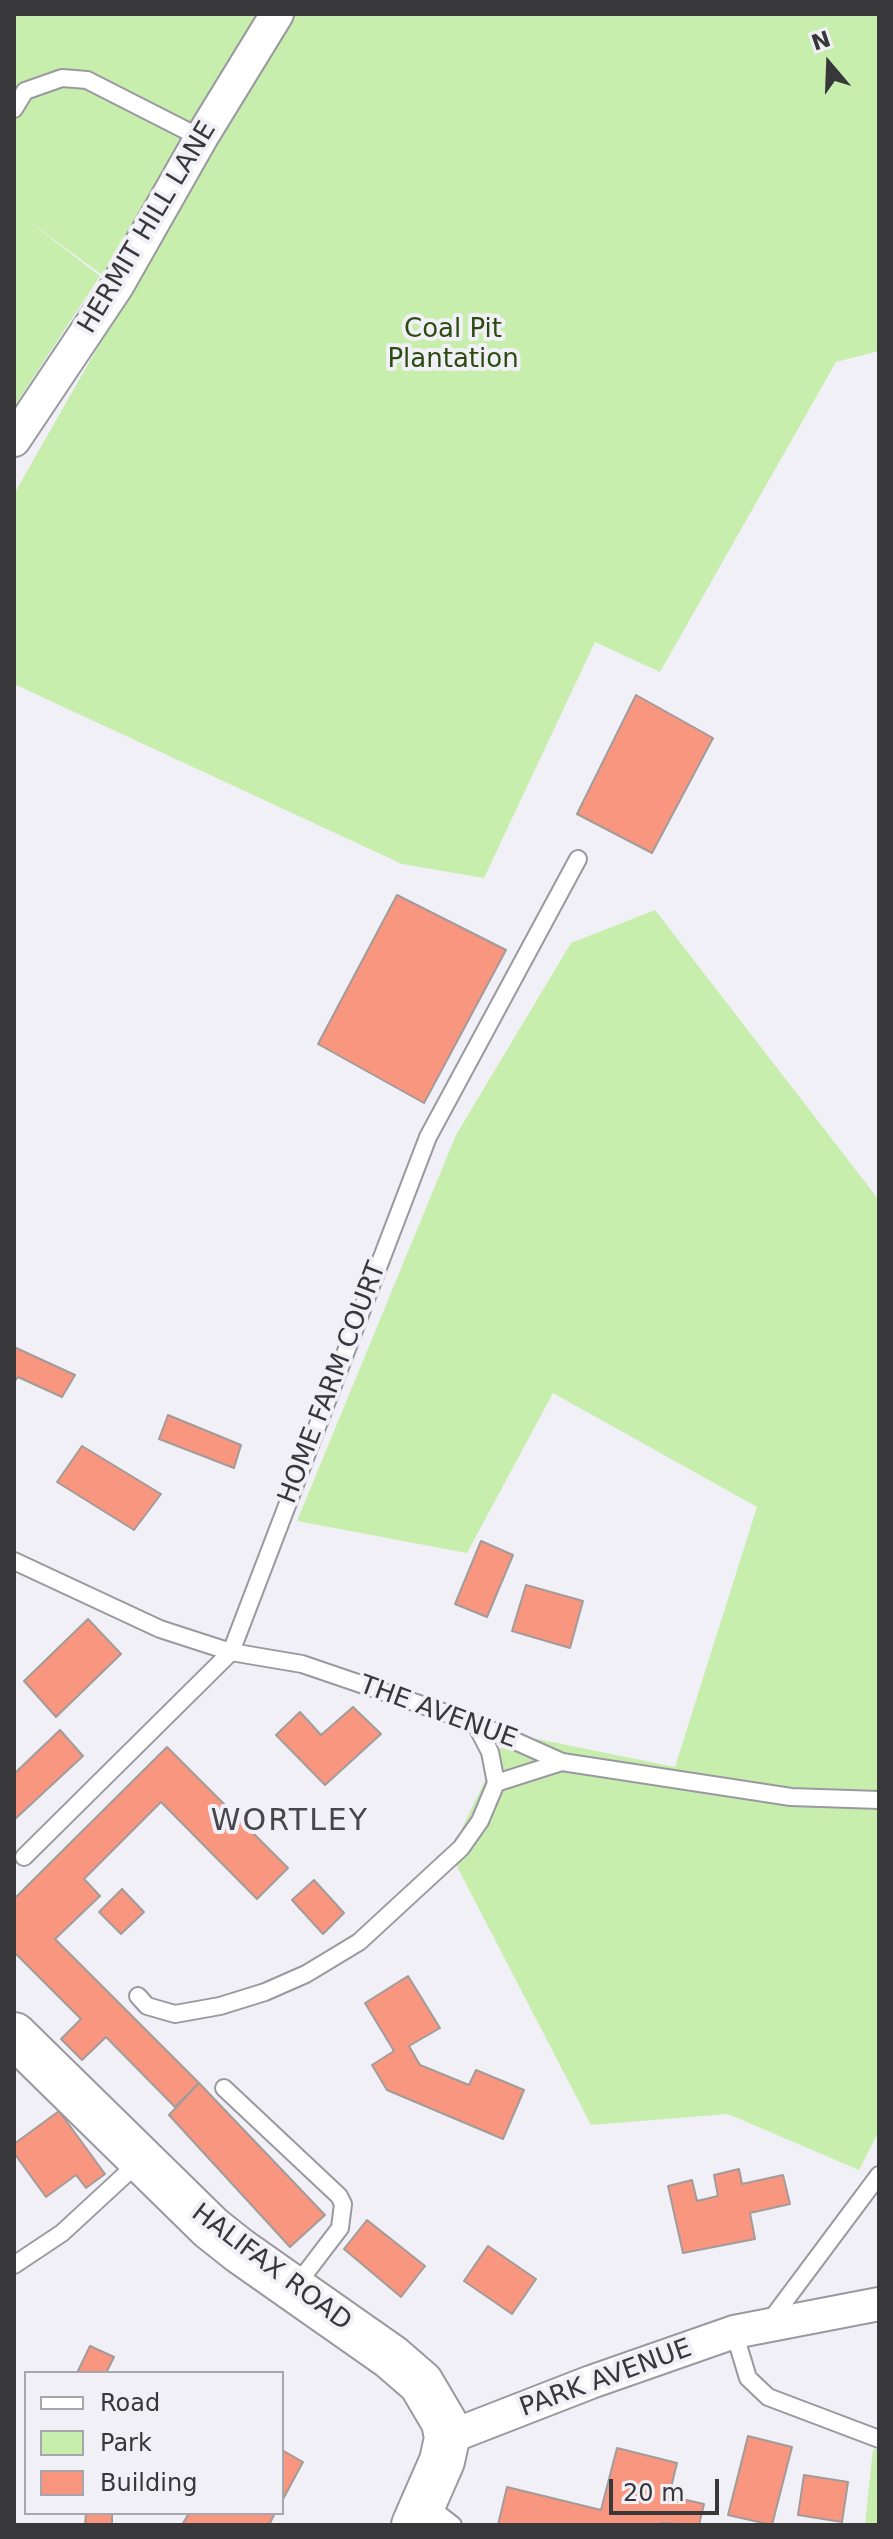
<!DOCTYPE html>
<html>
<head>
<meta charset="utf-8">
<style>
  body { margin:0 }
  #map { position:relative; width:893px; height:2539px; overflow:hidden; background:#f1f0f7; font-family:"DejaVu Sans",sans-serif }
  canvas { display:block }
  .frame { position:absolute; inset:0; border:16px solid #38383b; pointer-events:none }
  .legend { position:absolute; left:24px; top:2371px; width:260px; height:144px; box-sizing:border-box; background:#f1f0f7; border:2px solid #a7a6ac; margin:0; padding:10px 14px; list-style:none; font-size:24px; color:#38383b }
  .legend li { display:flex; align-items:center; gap:16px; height:40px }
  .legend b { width:40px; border:2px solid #a7a6ac }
  .north { position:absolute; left:789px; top:24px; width:80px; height:80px; -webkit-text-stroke:6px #f1f0f7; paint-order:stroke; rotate:341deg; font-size:22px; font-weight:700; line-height:32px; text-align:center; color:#38383b }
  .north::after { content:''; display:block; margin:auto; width:28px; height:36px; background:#38383b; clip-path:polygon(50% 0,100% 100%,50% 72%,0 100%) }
  .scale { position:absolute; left:609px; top:2479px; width:110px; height:36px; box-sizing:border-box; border:4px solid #38383b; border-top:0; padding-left:10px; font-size:24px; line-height:28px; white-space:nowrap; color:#38383b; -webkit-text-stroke:6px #f1f0f7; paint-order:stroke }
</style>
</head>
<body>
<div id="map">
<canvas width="893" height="2539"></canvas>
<div class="frame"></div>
<ul class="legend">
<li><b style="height:10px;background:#fff"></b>Road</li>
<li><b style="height:22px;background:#c7eead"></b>Park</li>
<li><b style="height:22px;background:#f89680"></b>Building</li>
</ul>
<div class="north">N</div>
<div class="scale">20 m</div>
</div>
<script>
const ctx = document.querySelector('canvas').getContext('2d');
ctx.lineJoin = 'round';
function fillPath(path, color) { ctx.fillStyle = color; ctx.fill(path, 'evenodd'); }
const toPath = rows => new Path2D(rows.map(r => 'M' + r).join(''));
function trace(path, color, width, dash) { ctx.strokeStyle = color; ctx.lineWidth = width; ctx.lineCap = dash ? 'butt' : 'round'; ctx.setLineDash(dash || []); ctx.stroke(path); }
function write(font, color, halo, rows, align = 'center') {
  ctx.font = font + ' "DejaVu Sans",sans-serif'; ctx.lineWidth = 8; ctx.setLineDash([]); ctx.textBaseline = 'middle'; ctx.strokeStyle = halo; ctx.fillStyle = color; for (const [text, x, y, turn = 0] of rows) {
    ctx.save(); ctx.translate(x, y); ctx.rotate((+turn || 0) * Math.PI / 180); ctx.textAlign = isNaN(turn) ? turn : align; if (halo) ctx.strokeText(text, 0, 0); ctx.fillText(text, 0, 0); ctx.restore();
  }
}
const green = toPath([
  [14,14,879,14,879,351,836,362,660,672,595,642,484,878,402,864,14,684,14,494,128,294,26,219,100,276,14,407],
  [655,910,879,1200,879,2131,859,2170,728,2114,591,2125,450,1853,508,1733,675,1767,757,1507,553,1393,467,1553,297,1521,456,1135,571,943],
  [873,2449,879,2450,879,2525,865,2525]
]);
const building = toPath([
  [636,695,713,738,652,853,577,814,636,695],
  [397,895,506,950,424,1103,318,1044,397,895],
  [14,1347,75,1375,62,1397,18,1377,14,1382,14,1347],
  [168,1415,241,1445,234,1468,159,1439,168,1415],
  [82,1446,161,1494,134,1530,57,1482,82,1446],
  [481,1541,513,1555,487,1617,455,1604,481,1541],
  [526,1585,583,1601,570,1648,512,1631,526,1585],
  [88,1619,121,1654,56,1717,24,1681,88,1619],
  [353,1707,381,1734,325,1785,276,1735,300,1712,321,1735,353,1707],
  [60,1730,83,1756,14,1820,14,1774,60,1730],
  [167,1747,288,1868,257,1899,161,1802,84,1879,100,1896,55,1939,199,2083,175,2107,106,2037,82,2060,61,2039,81,2019,14,1952,14,1899,167,1747],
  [314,1880,344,1913,323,1934,292,1900,314,1880],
  [122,1889,144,1912,121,1934,99,1912,122,1889],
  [408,1976,440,2028,409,2046,420,2065,469,2085,476,2070,524,2090,503,2139,387,2090,372,2065,394,2051,365,2003,408,1976],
  [199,2083,325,2215,290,2247,169,2115,199,2083],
  [59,2111,105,2174,86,2188,76,2175,46,2197,14,2153,14,2144,59,2111],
  [739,2169,742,2184,783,2175,790,2204,750,2213,755,2239,683,2253,668,2186,692,2180,697,2201,718,2196,714,2175,739,2169],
  [367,2220,425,2266,401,2297,344,2249,367,2220],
  [488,2246,536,2279,512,2314,464,2281,488,2246],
  [90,2346,114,2357,106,2373,77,2373,90,2346],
  [748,2436,792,2447,772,2525,728,2515,748,2436],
  [617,2448,677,2463,669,2496,704,2504,699,2525,661,2523,660,2525,498,2525,507,2487,601,2510,617,2448],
  [282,2450,303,2462,282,2501,282,2450],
  [804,2475,848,2482,842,2522,798,2515,804,2475],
  [86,2513,112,2513,112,2525,85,2525,86,2513],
  [189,2513,275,2513,269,2525,182,2525,189,2513]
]);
const service = toPath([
  [14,109,25,91,62,78,87,80,201,138],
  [14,1561,160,1629,231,1652,302,1664,475,1723,562,1762,791,1797,879,1800],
  [496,1783,562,1762],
  [24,1857,231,1652,428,1137,578,859],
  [138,1996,147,2006,175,2014,220,2006,265,1992,306,1974,359,1942,461,1848,480,1821,496,1783,490,1752,475,1723],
  [224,2088,339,2196,343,2204,340,2228,295,2287],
  [14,2265,62,2233,139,2162],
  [767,2325,879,2175],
  [734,2332,748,2378,768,2397,879,2439],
  [426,2504,453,2525]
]);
const minor = toPath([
  [14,440,117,286,201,138,277,14],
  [447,2438,591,2382,734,2332,879,2304]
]);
const trunk = toPath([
  [14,2035,211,2228,240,2251,391,2357,421,2383,444,2422,447,2438,442,2461,414,2525]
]);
const streetNames = [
  ["HERMIT HILL LANE",148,228,-59],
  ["HOME FARM COURT",333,1383,-69],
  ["THE AVENUE",438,1713,20],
  ["HALIFAX ROAD",271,2268,37],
  ["PARK AVENUE",606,2379,-20]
];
const parkNames = [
  ["Coal Pit",453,330],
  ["Plantation",453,360]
];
const quarterNames = [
  ["WORTLEY",290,1822]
];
fillPath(green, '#c7eead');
fillPath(building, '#f89680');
trace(building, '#a39b99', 2);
trace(service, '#9a99a0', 20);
trace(minor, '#9a99a0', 36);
trace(trunk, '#9a99a0', 48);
trace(service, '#fff', 16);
trace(minor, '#fff', 32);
trace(trunk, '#fff', 44);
write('26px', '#38383b', '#f1f0f7', streetNames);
write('26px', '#2c4b11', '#f1f0f7', parkNames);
ctx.letterSpacing = '2px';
write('30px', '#46464b', '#f1f0f7', quarterNames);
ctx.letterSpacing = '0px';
</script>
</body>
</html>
